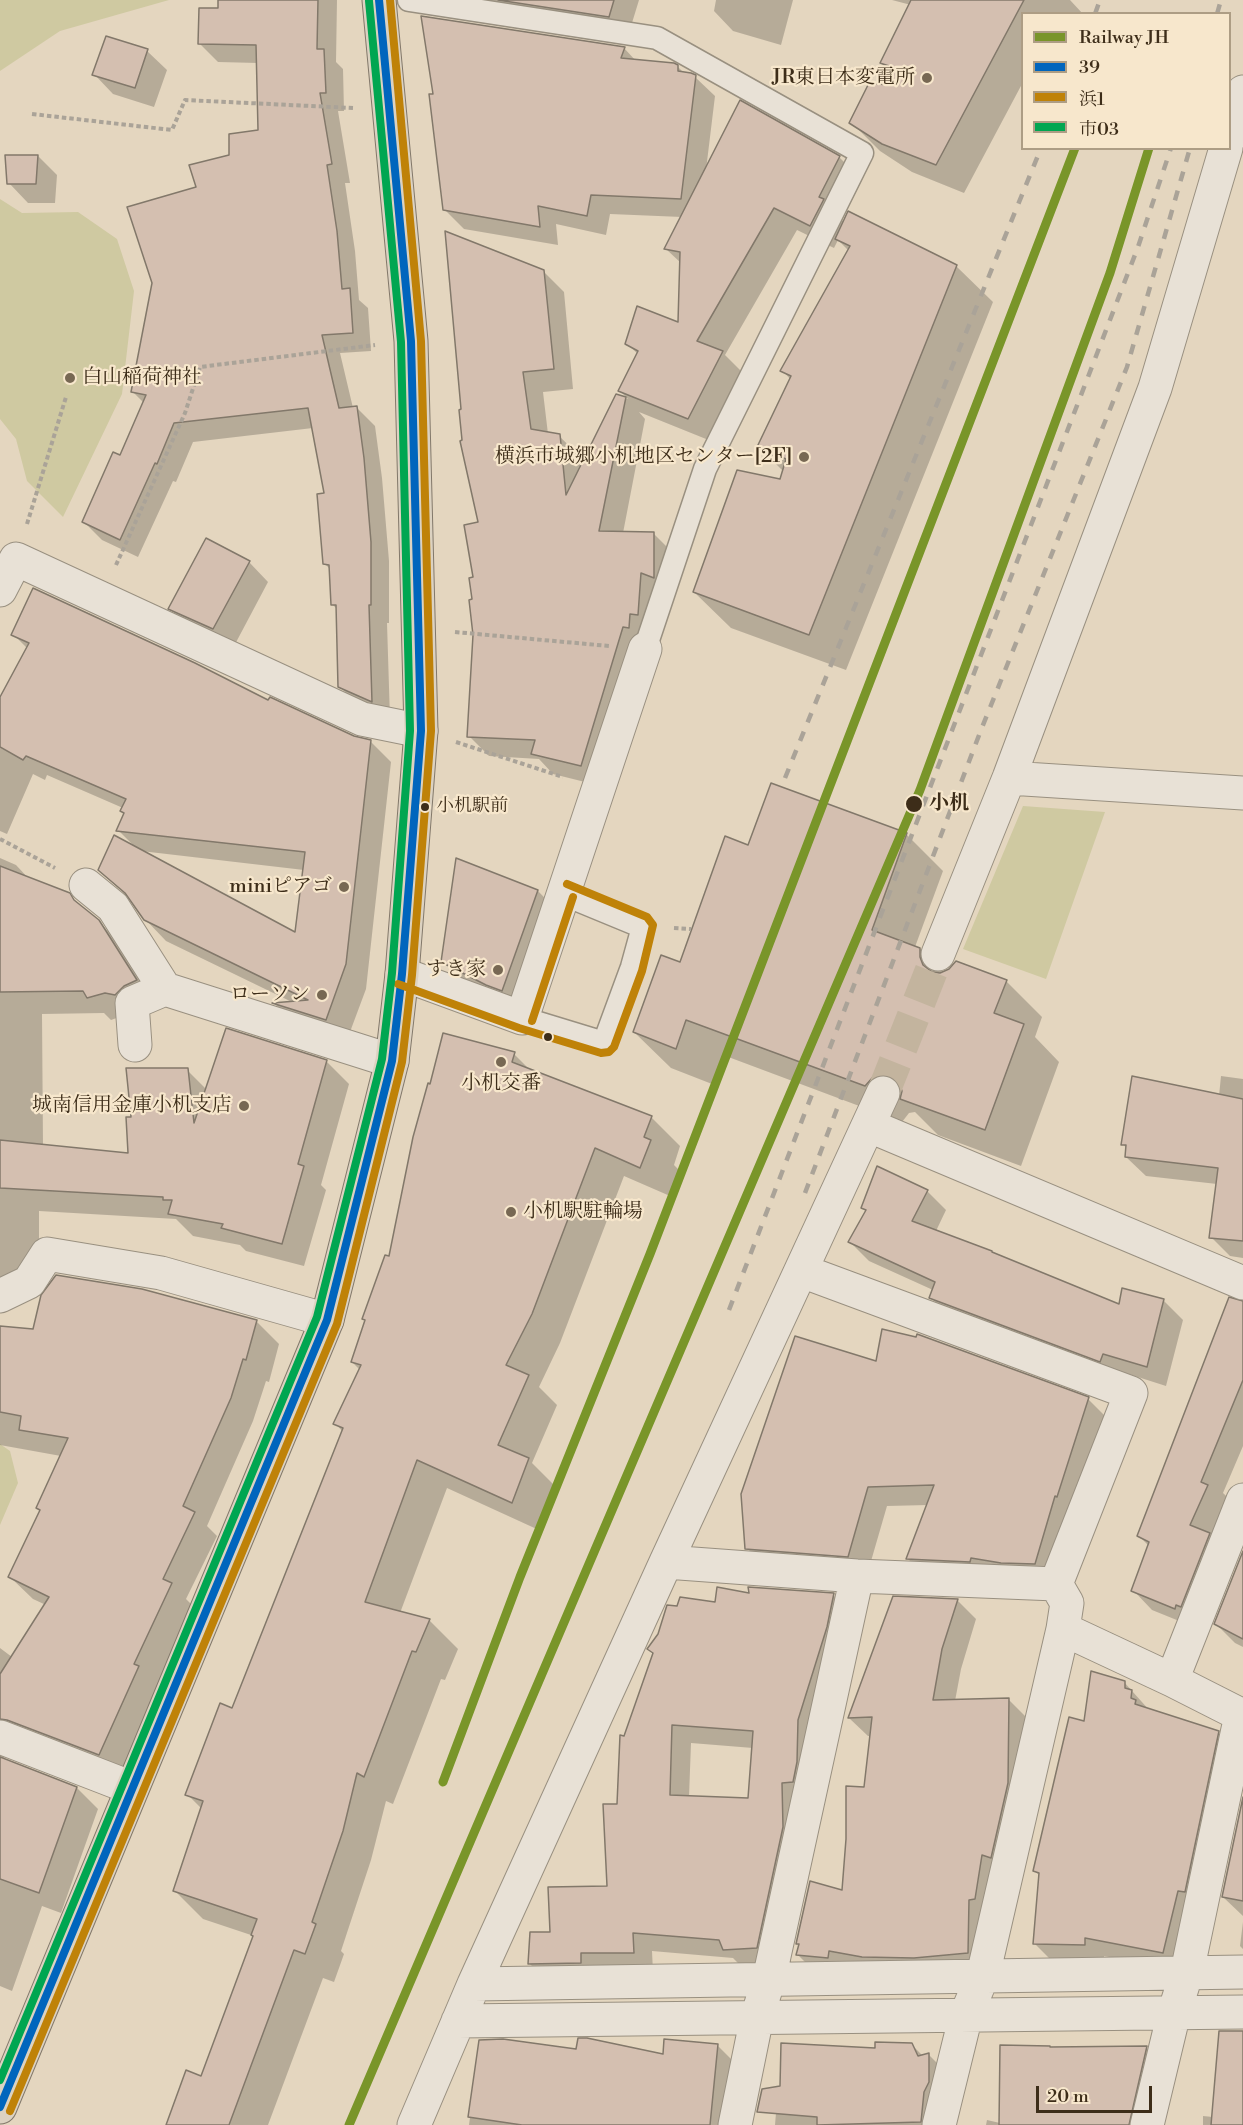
<!DOCTYPE html>
<html>
<head>
<meta charset="utf-8">
<style>
  body { margin:0 }
  #map { position:relative; width:1243px; height:2125px; overflow:hidden; background:#e4d6bf; font-family:"Libre Bodoni","Noto Serif JP",serif }
  canvas { display:block }
  .legend { position:absolute; left:1021px; top:12px; width:210px; height:138px; box-sizing:border-box; background:#f7e7cc; border:2px solid #ad9d84; margin:0; padding:8px 10px; list-style:none; font-size:18px; color:#3d2d19 }
  .legend li { display:flex; align-items:center; gap:12px; height:30px }
  .legend b { width:30px; border:2px solid #ad9d84 }
  .scale { position:absolute; left:1036px; top:2086px; width:116px; height:27px; box-sizing:border-box; border:3px solid #3d2d19; border-top:0; padding-left:8px; font-size:18px; line-height:21px; white-space:nowrap; color:#3d2d19; -webkit-text-stroke:4px #f7e7cc; paint-order:stroke }
</style>
</head>
<body>
<div id="map">
<canvas width="1243" height="2125"></canvas>
<ul class="legend">
<li><b style="height:8px;background:#799529"></b>Railway JH</li>
<li><b style="height:8px;background:#0065bd"></b>39</li>
<li><b style="height:8px;background:#bf8208"></b>浜1</li>
<li><b style="height:8px;background:#00a651"></b>市03</li>
</ul>
<div class="scale">20 m</div>
</div>
<script>
const ctx = document.querySelector('canvas').getContext('2d');
ctx.lineJoin = 'round';
function fillPath(path, color) { ctx.fillStyle = color; ctx.fill(path, 'evenodd'); }
const toPath = rows => new Path2D(rows.map(r => 'M' + r).join(''));
function trace(path, color, width, dash) { ctx.strokeStyle = color; ctx.lineWidth = width; ctx.lineCap = dash ? 'butt' : 'round'; ctx.setLineDash(dash || []); ctx.stroke(path); }
function write(font, color, halo, rows, align = 'center') {
  ctx.font = font + ' "Libre Bodoni","Noto Serif JP",serif'; ctx.lineWidth = 4.5; ctx.setLineDash([]); ctx.textBaseline = 'middle'; ctx.strokeStyle = halo; ctx.fillStyle = color; for (const [text, x, y, turn = 0] of rows) {
    ctx.save(); ctx.translate(x, y); ctx.rotate((+turn || 0) * Math.PI / 180); ctx.textAlign = isNaN(turn) ? turn : align; if (halo) ctx.strokeText(text, 0, 0); ctx.fillText(text, 0, 0); ctx.restore();
  }
}
const green = toPath([
  [0,0,169,0,60,31,0,71],
  [0,199,22,213,78,212,117,239,134,291,122,394,63,517,27,481,16,439,0,419],
  [1023,806,1105,812,1046,979,963,949],
  [0,1444,10,1451,18,1483,0,1525]
]);
const shadow = toPath([
  [219,0,337,0,336,62,343,69,344,111,338,111,350,183,345,183,355,251,359,300,368,308,371,351,340,353,353,408,356,407,375,426,382,478,389,561,389,623,387,623,390,719,359,706,340,687,338,610,333,605,331,570,325,564,326,494,313,428,193,442,176,482,173,481,138,557,102,540,83,521,121,457,144,403,132,391,197,189,260,131,258,63,218,62,199,43,219,10],
  [435,0,639,0,628,36],
  [716,0,793,0,781,45,733,31,714,11],
  [892,0,1070,0,1083,14,1022,14,1022,84,964,193,912,172,880,151,851,122,890,87,892,74,881,63,911,5],
  [624,48,636,61,677,66,684,73,695,77,715,96,706,170,839,157,862,180,842,220,844,222,956,266,993,302,846,670,731,628,694,592,781,480,784,472,759,447,791,380,782,370,849,251,838,240,834,248,797,230,725,355,745,375,711,441,639,412,645,419,623,533,654,534,674,554,601,786,553,774,539,759,489,756,469,736,474,635,474,578,480,523,543,271,564,292,573,389,543,392,548,434,559,436,580,456,581,468,617,396,628,399,620,391,638,354,627,344,680,325,682,264,666,249,682,217,610,214,606,235,556,224,558,245,464,229,444,209],
  [147,51,167,70,154,107,113,94,94,74],
  [38,156,57,175,55,203,28,203,9,183],
  [249,562,268,582,233,648,189,628,170,609],
  [13,634,269,702,354,737,370,741,391,762,366,989,347,1040,295,1024,275,1004,294,1003,166,941,145,919,132,901,99,870,135,847,118,830,125,814,123,808,47,775,45,780,33,774,7,834,0,831,0,700,28,649],
  [141,851,304,870,296,934],
  [906,834,943,871,915,947,920,949,943,973,1006,981,1042,1017,1035,1037,1059,1062,1021,1166,938,1135,915,1112,909,1113,902,1122,723,1055,712,1084,671,1068,634,1032,680,964,749,847],
  [0,858,16,865,30,880,69,895,98,921,121,944,159,1003,111,1020,104,1013,42,1014,43,1146,130,1154,132,1118,187,1070,207,1090,326,1061,349,1084,321,1185,326,1190,304,1266,246,1251,240,1245,193,1236,176,1219,39,1211,39,1285,0,1285],
  [457,860,538,891,566,920,530,1018,471,990,443,961],
  [514,1054,532,1072,651,1117,680,1146,674,1165,679,1170,670,1196,624,1176,560,1343,539,1387,557,1405,532,1463,557,1488,541,1531,447,1488,400,1613,429,1620,458,1649,445,1680,441,1679,393,1804,386,1801,371,1860,341,1951,344,1954,334,1982,323,1978,268,2125,167,2125,202,2078,254,1936,203,1919,174,1890,202,1809,187,1794,232,1710,343,1432,335,1423,360,1370,352,1362,390,1258],
  [1221,1076,1243,1079,1243,1258,1230,1256,1211,1237,1217,1184,1146,1176,1126,1157,1127,1149,1123,1144,1219,1096],
  [927,1191,946,1210,936,1231,1120,1306,1163,1300,1183,1320,1166,1386,950,1317,931,1298,933,1290,869,1261,850,1242,867,1211,863,1208],
  [1243,1319,1243,1446,1223,1493,1243,1512,1194,1627,1152,1610,1133,1590,1149,1546,1139,1536],
  [256,1321,279,1344,269,1382,266,1381,253,1421,207,1526,217,1536,186,1599,194,1607,157,1686,161,1690,122,1777,5,1753,4,1760,0,1757,0,1648,12,1657,46,1605,33,1599,10,1577,41,1511,38,1508,61,1456,0,1445,0,1327,34,1330],
  [877,1363,1088,1399,1107,1418,1054,1583,927,1578,908,1559,928,1505,887,1506,867,1575,766,1568,747,1548],
  [1243,1554,1243,1647,1235,1643,1216,1624],
  [750,1595,833,1595,853,1614,776,1966,744,1969,733,1958,652,1951,653,1972,549,1983,530,1964,551,1934,609,1887,625,1737,678,1608,716,1604],
  [691,1743,753,1748,750,1800,689,1797],
  [957,1600,976,1619,961,1669,955,1701,1008,1699,1028,1719,987,1972,817,1974,798,1955,800,1946,797,1944,844,1892,865,1789,871,1736,868,1736,849,1718],
  [1124,1682,1150,1711,1216,1731,1235,1751,1182,1971,1104,1956,1104,1964,1054,1963,1035,1944,1041,1877,1035,1871,1086,1722],
  [0,1763,25,1769,77,1788,98,1809,61,1913,42,1906,12,1991,0,1986],
  [1243,1804,1243,1916,1223,1897],
  [1243,1922,1243,1949,1240,1946],
  [480,2041,577,2051,664,2055,717,2045,737,2065,731,2125,469,2125],
  [911,2044,923,2056,929,2055,948,2074,941,2125,775,2125,778,2088,877,2049],
  [1049,2047,1146,2047,1165,2066,1151,2125,986,2125,987,2120,1000,2123],
  [1243,2047,1243,2125,1203,2125,1203,2116,1213,2117]
]);
const building = toPath([
  [218,0,318,0,317,49,324,49,326,93,320,93,332,164,327,165,337,231,342,289,350,288,353,333,322,335,339,408,357,406,364,458,371,542,371,605,369,605,372,702,338,687,336,605,331,605,329,565,323,564,317,494,324,493,308,408,174,423,157,464,155,463,120,540,82,522,113,452,120,455,146,395,131,392,152,283,127,207,196,187,189,165,229,155,229,134,258,130,256,45,198,44,199,8,218,8,218,0],
  [498,0,614,0,609,17,498,0],
  [911,0,1024,0,936,165,882,144,849,123,869,83,888,85,892,67,880,63,911,0],
  [421,16,625,47,621,58,674,63,678,65,678,71,691,73,696,75,681,199,591,195,587,216,538,206,540,227,443,210,429,94,433,94,421,16],
  [106,36,148,49,135,88,92,75,106,36],
  [740,100,840,156,819,197,824,199,810,226,774,208,697,341,723,351,688,419,618,391,638,351,625,344,637,306,678,322,680,252,664,249,740,100],
  [5,155,38,155,36,184,7,184,5,155],
  [848,211,957,265,809,635,693,592,737,470,780,479,786,459,757,447,791,376,780,371,850,246,835,239,848,211],
  [445,231,544,270,554,369,523,372,531,429,560,434,566,495,616,394,626,397,599,531,654,532,654,578,641,573,638,615,630,614,629,628,623,627,581,766,531,754,535,740,467,737,473,635,469,600,472,599,469,578,473,577,464,525,478,522,460,441,462,440,459,410,461,409,445,231],
  [206,538,250,561,213,629,168,609,206,538],
  [33,588,195,663,268,700,270,697,354,736,371,740,346,964,326,1020,272,1003,308,1000,144,920,125,893,98,870,114,835,295,932,305,852,116,831,124,813,120,811,126,799,26,756,23,760,0,747,0,697,29,643,11,635,33,588],
  [771,783,907,833,872,930,920,948,920,957,923,965,932,972,940,973,949,969,956,961,1007,980,994,1013,1024,1024,985,1130,900,1099,902,1091,899,1083,890,1076,882,1074,873,1077,865,1086,686,1020,676,1049,633,1032,661,955,680,962,725,836,748,845,771,783],
  [456,858,538,890,502,991,486,985,441,962,456,858],
  [0,866,70,893,74,900,99,920,137,980,124,986,115,995,105,993,87,998,83,991,0,992,0,866],
  [226,1028,327,1060,298,1164,304,1166,282,1244,221,1228,223,1224,168,1214,172,1200,163,1200,163,1197,0,1188,0,1140,128,1153,126,1117,131,1117,126,1068,188,1068,194,1123,226,1028],
  [443,1033,515,1052,512,1062,652,1116,644,1137,651,1140,640,1168,595,1148,532,1314,506,1365,529,1375,498,1445,529,1458,512,1503,417,1460,365,1602,430,1619,416,1652,412,1651,364,1777,357,1773,343,1831,312,1922,316,1924,305,1954,294,1950,229,2125,166,2125,186,2070,201,2076,253,1936,251,1935,257,1919,173,1891,203,1801,185,1795,220,1703,232,1708,343,1428,333,1424,361,1365,351,1362,365,1320,362,1319,385,1255,389,1256,413,1137,428,1083,430,1084,443,1033],
  [1132,1076,1243,1099,1243,1241,1209,1238,1218,1168,1125,1157,1126,1145,1121,1145,1132,1076],
  [877,1166,928,1190,912,1221,992,1251,992,1252,1119,1304,1122,1288,1164,1299,1147,1367,1103,1354,1100,1362,929,1298,935,1282,848,1242,866,1210,861,1208,877,1166],
  [56,1275,142,1289,257,1320,246,1360,243,1359,231,1398,183,1506,195,1512,163,1579,172,1583,134,1664,139,1666,99,1755,7,1720,0,1719,0,1674,49,1597,8,1577,40,1510,36,1508,68,1438,19,1430,21,1416,0,1412,0,1326,33,1329,41,1295,56,1275],
  [1229,1297,1243,1301,1243,1380,1201,1482,1208,1485,1190,1525,1210,1533,1181,1607,1176,1605,1175,1609,1131,1591,1149,1542,1137,1536,1229,1297],
  [882,1329,916,1337,917,1334,1089,1397,1057,1497,1055,1496,1035,1564,1001,1563,971,1558,970,1562,906,1559,934,1485,868,1487,848,1557,745,1549,741,1494,795,1336,876,1361,882,1329],
  [1243,1551,1243,1639,1214,1624,1243,1551],
  [717,1587,749,1593,748,1587,834,1593,827,1627,798,1720,797,1762,793,1782,782,1783,783,1827,757,1948,723,1950,719,1940,633,1933,634,1953,581,1953,581,1963,528,1964,530,1932,550,1932,548,1887,607,1886,603,1804,617,1804,620,1735,624,1736,653,1653,647,1649,658,1634,667,1605,677,1606,680,1597,715,1602,717,1587],
  [672,1725,753,1731,748,1798,670,1795,672,1725],
  [893,1596,958,1599,942,1649,933,1700,1009,1698,1008,1783,991,1858,982,1855,975,1899,969,1900,968,1953,914,1958,862,1957,829,1951,828,1958,796,1955,799,1944,796,1944,810,1881,842,1890,846,1839,846,1786,864,1787,872,1717,848,1718,893,1596],
  [1091,1671,1125,1681,1125,1688,1132,1690,1131,1698,1136,1700,1135,1704,1219,1731,1185,1892,1178,1891,1163,1953,1085,1938,1085,1945,1033,1944,1039,1873,1033,1871,1069,1717,1084,1721,1091,1671],
  [0,1757,77,1787,39,1893,0,1879,0,1757],
  [1243,1797,1243,1901,1222,1897,1243,1797],
  [1219,2031,1243,2031,1243,2125,1211,2125,1219,2031],
  [578,2038,587,2038,663,2054,664,2039,718,2044,710,2125,522,2125,468,2117,479,2040,503,2039,576,2049,578,2038],
  [875,2042,912,2043,918,2056,929,2053,929,2082,924,2092,921,2122,817,2125,817,2117,757,2112,762,2089,780,2086,781,2043,875,2048,875,2042],
  [1000,2045,1050,2046,1050,2047,1147,2046,1129,2125,999,2125,1000,2045]
]);
const minorTunnel = toPath([
  [883,1093,938,954]
]);
const path = toPath([
  [32,114,172,130,185,100,353,108],
  [27,524,66,397],
  [116,565,185,413,200,367,375,345],
  [455,632,609,646],
  [456,742,563,777],
  [0,839,55,868],
  [674,928,691,929]
]);
const service = toPath([
  [409,0,657,38,862,153,705,469,645,649],
  [522,1018,604,1043,632,967,643,927,563,894]
]);
const minor = toPath([
  [1230,137,1243,92],
  [0,590,16,559,362,719,421,731],
  [1009,778,1243,793],
  [86,885,113,907,165,989],
  [938,954,1009,778,1155,388,1226,148],
  [402,974,522,1018,645,649],
  [135,1045,132,1003,165,989,392,1061],
  [870,1126,1243,1283],
  [802,1271,1131,1393,1056,1584],
  [0,1296,29,1282,47,1254,161,1273,327,1320],
  [666,1562,857,1576,1056,1584,1067,1603,1063,1629],
  [1172,1680,1243,1500],
  [0,1737,132,1788],
  [474,1984,1243,1972],
  [458,2021,1243,2012],
  [414,2125,474,1984,666,1562,883,1093],
  [735,2125,757,2017,769,1979,857,1576],
  [939,2125,966,2015,983,1975,1063,1629,1172,1680,1243,1716],
  [1147,2125,1174,2013,1187,1972,1241,1715]
]);
const primary = toPath([
  [0,2107,327,1320,392,1061,402,974,421,731,411,341,379,0]
]);
const rail = toPath([
  [1095,14,1100,0],
  [1217,14,1221,0],
  [785,778,1041,148],
  [805,1193,981,730,1127,367,1190,148],
  [729,1310,1138,247,1171,148]
]);
const bus1 = toPath([
  [0,2107,327,1320,392,1061,402,974,421,731,411,341,379,0]
]);
const bus2 = toPath([
  [398,984,519,1028,601,1053,609,1052,614,1047,642,971,653,925,647,917,567,884],
  [532,1021,573,897],
  [10,2111,337,1324,402,1062,412,975,431,731,421,341,390,0]
]);
const bus3 = toPath([
  [0,2080,317,1317,382,1059,392,973,410,731,401,342,369,1]
]);
const rail1 = toPath([
  [443,1782,520,1577,650,1254,1075,148],
  [349,2125,920,790,1110,273,1149,148]
]);
const markers = [
  [927,78,6,"#776853"],
  [70,378,6,"#776853"],
  [804,457,6,"#776853"],
  [914,804,9,"#3d2d19"],
  [425,807,5,"#3d2d19"],
  [344,887,6,"#776853"],
  [498,970,6,"#776853"],
  [322,995,6,"#776853"],
  [548,1037,5,"#3d2d19"],
  [501,1062,6,"#776853"],
  [244,1106,6,"#776853"],
  [511,1212,6,"#776853"]
];
const busNames = [
  ["小机駅前",436,807]
];
const poiNames = [
  ["JR東日本変電所",915,78],
  ["白山稲荷神社",82,378,"left"],
  ["横浜市城郷小机地区センター[2F]",792,457],
  ["miniピアゴ",332,887],
  ["すき家",486,970],
  ["ローソン",310,995],
  ["小机交番",501,1084,"center"],
  ["城南信用金庫小机支店",232,1106],
  ["小机駅駐輪場",523,1212,"left"]
];
const stopNames = [
  ["小机",929,804]
];
fillPath(green, '#cfc9a1');
fillPath(shadow, '#0003');
fillPath(building, '#d4bfb0');
trace(building, '#82786a', 1.5);
trace(minorTunnel, '#c3b49e', 33, [33, 16]);
trace(service, '#999080', 25);
trace(minor, '#999080', 35);
trace(primary, '#82786a', 35);
trace(path, '#aaa398', 4, [4.5, 3]);
trace(service, '#e8e1d6', 22);
trace(minor, '#e8e1d6', 33);
trace(primary, '#dcd2c1', 33);
trace(rail, '#aaa398', 4.5, [10, 10]);
trace(bus1, '#0065bd', 8);
trace(bus2, '#bf8208', 8);
trace(bus3, '#00a651', 8);
trace(rail1, '#799529', 9);
for (const [x, y, r, color] of markers) { const dot = new Path2D(); dot.arc(x, y, r, 0, 2 * Math.PI); ctx.fillStyle = color; ctx.fill(dot); trace(dot, '#f7e7cc', 2); }
write('18px', '#3d2d19', '#f7e7cc', busNames, 'left');
write('20px', '#3d2d19', '#f7e7cc', poiNames, 'right');
write('bold 20px', '#3d2d19', '#f7e7cc', stopNames, 'left');
</script>
</body>
</html>
